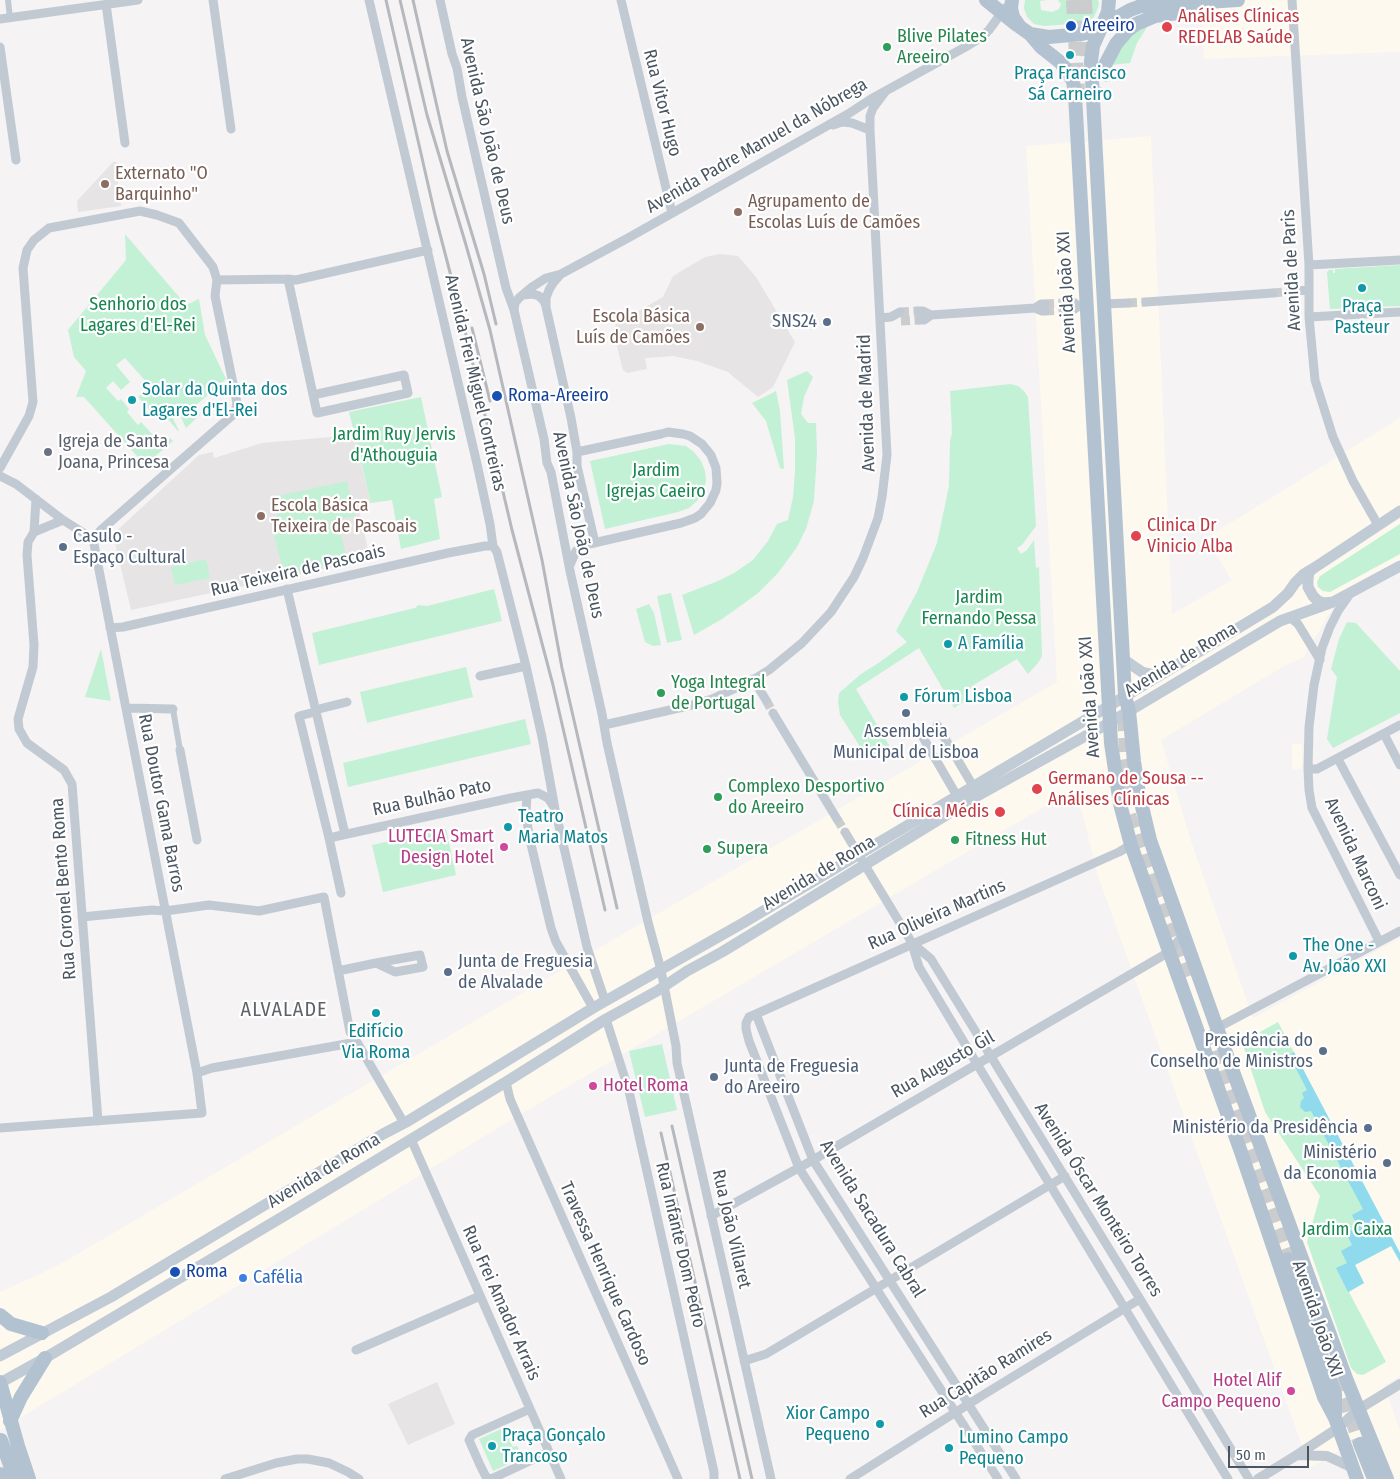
<!DOCTYPE html>
<html>
<head>
<meta charset="utf-8">
<style>
  body { margin:0 }
  #map { position:relative; width:1400px; height:1479px; overflow:hidden; background:#f5f3f3; font-family:"Fira Sans Condensed",sans-serif }
  canvas { display:block }
  .scale { position:absolute; left:1228px; top:1446px; width:81px; height:22px; box-sizing:border-box; border:2px solid #4a5661; border-top:0; padding-left:6px; font-size:15px; line-height:18px; white-space:nowrap; color:#4a5661; -webkit-text-stroke:4px #fff; paint-order:stroke }
</style>
</head>
<body>
<div id="map">
<canvas width="1400" height="1479"></canvas>
<div class="scale">50 m</div>
</div>
<script>
const ctx = document.querySelector('canvas').getContext('2d');
ctx.lineJoin = 'round';
function fillPath(path, color) { ctx.fillStyle = color; ctx.fill(path, 'evenodd'); }
const toPath = rows => new Path2D(rows.map(r => 'M' + r).join(''));
function trace(path, color, width, dash) { ctx.strokeStyle = color; ctx.lineWidth = width; ctx.lineCap = dash ? 'butt' : 'round'; ctx.setLineDash(dash || []); ctx.stroke(path); }
function write(font, color, halo, rows, align = 'center') {
  ctx.font = font + ' "Fira Sans Condensed",sans-serif'; ctx.lineWidth = 4.5; ctx.setLineDash([]); ctx.textBaseline = 'middle'; ctx.strokeStyle = halo; ctx.fillStyle = color; for (const [text, x, y, turn = 0] of rows) {
    ctx.save(); ctx.translate(x, y); ctx.rotate((+turn || 0) * Math.PI / 180); ctx.textAlign = isNaN(turn) ? turn : align; if (halo) ctx.strokeText(text, 0, 0); ctx.fillText(text, 0, 0); ctx.restore();
  }
}
const commercial = toPath([
  [1200,0,1400,0,1400,52,1204,59],
  [1151,136,1172,614,1232,580,1206,538,1400,418,1400,565,1338,599,1303,658,1284,666,1161,740,1191,841,1253,1018,1400,938,1400,1376,1384,1386,1400,1430,1400,1479,1352,1479,1341,1450,1310,1468,1098,876,1076,788,526,1111,0,1430,0,1292,57,1266,592,952,1057,682,1026,146],
  [1292,744,1302,744,1302,769,1292,770]
]);
const education = toPath([
  [114,161,119,164,117,175,121,206,78,212,77,201],
  [720,254,738,256,756,277,795,342,773,387,758,397,728,372,697,361,673,356,645,358,647,369,627,373,623,370,613,331,616,324,663,297,673,276,705,257],
  [354,435,371,503,358,506,370,559,131,610,113,534,199,455,213,452,214,458,262,443],
  [437,1382,455,1424,408,1445,388,1404]
]);
const green = toPath([
  [1025,0,1047,0,1040,1,1041,10,1052,12,1059,9,1061,4,1058,0,1098,0,1099,3,1098,8,1094,17,1085,23,1044,26,1034,24,1027,17,1024,8],
  [1149,24,1137,43,1130,63,1110,65,1114,56,1134,32],
  [125,234,186,305,199,299,205,335,226,379,194,407,200,415,186,428,179,413,172,416,179,431,178,431,166,417,160,422,138,397,150,386,125,358,116,365,130,382,121,390,113,381,106,388,118,401,121,399,129,409,127,412,138,425,141,422,162,445,170,438,173,441,145,465,84,397,76,397,86,371,74,357,68,330,126,260],
  [1400,265,1400,306,1330,309,1327,272,1329,270,1333,270,1333,273,1335,273,1335,269],
  [807,371,813,377,804,397,801,414,808,423,816,423,817,452,814,501,806,529,797,547,778,573,757,594,722,619,694,635,682,595,718,581,734,573,753,560,768,541,777,524,788,520,793,497,795,472,795,438,787,380],
  [1010,384,1018,386,1024,391,1028,397,1036,526,1022,545,1017,548,1021,554,1027,550,1034,540,1036,568,1039,567,1042,656,1038,663,1028,674,1017,659,972,686,962,703,954,708,919,648,856,689,890,747,875,755,868,756,864,753,840,715,838,702,839,693,861,674,880,662,907,642,896,631,917,592,937,543,949,486,950,441,952,433,950,391],
  [776,391,780,411,784,469,780,468,766,421,752,403],
  [421,397,442,497,434,499,440,539,401,549,392,500,371,503,349,412],
  [669,444,686,446,694,452,701,461,705,471,706,481,703,492,697,501,689,508,678,512,605,529,590,461],
  [347,481,355,516,280,532,273,497],
  [338,521,347,561,284,575,274,535],
  [1400,524,1400,554,1330,592,1323,591,1318,587,1317,582,1320,576],
  [206,559,210,578,175,585,171,567],
  [494,589,502,621,319,665,312,633,415,608,418,605,427,606],
  [671,593,682,640,667,643,657,596],
  [649,604,654,613,661,645,653,646,645,642,636,609],
  [1347,622,1356,623,1400,671,1400,713,1333,748,1327,739,1337,677,1331,669,1339,639],
  [101,649,111,701,85,697],
  [466,667,473,697,367,723,360,692],
  [525,719,531,744,348,787,343,763],
  [446,829,456,875,383,892,372,845],
  [1278,1022,1395,1244,1355,1265,1364,1283,1349,1292,1386,1362,1363,1375,1357,1374,1351,1368,1307,1242,1320,1196,1265,1112,1242,1042],
  [662,1044,677,1110,645,1117,629,1051],
  [508,1426,513,1438,509,1440,513,1447,517,1446,522,1458,493,1471,479,1439]
]);
const water = toPath([
  [1294,1052,1400,1253,1400,1262,1391,1246,1355,1265,1364,1283,1348,1292,1336,1268,1347,1263,1341,1251,1352,1245,1346,1233,1358,1227,1352,1215,1363,1209,1311,1111,1305,1112,1300,1107,1301,1101,1304,1098,1302,1093,1307,1090,1289,1055]
]);
const minorTunnel = toPath([
  [1273,293,1293,291],
  [1128,303,1146,302],
  [1045,304,1064,303],
  [1045,311,1065,310],
  [900,312,919,311],
  [901,321,920,320],
  [766,700,773,713],
  [837,819,845,832]
]);
const primaryTunnel = toPath([
  [1073,0,1078,92],
  [1085,0,1088,62],
  [1094,100,1105,65],
  [1124,717,1126,754,1132,790],
  [1129,815,1156,894],
  [1158,883,1191,976],
  [1205,1032,1288,1259],
  [1325,1338,1360,1444]
]);
const pedestrian = toPath([
  [8,0,10,18],
  [173,709,180,750]
]);
const minor = toPath([
  [213,0,231,129],
  [369,0,477,464,490,524,493,546,497,552,526,666,542,737,555,809,587,947,605,1001],
  [440,0,452,54,457,68,462,97,506,288,514,310,544,439,547,463,551,472,570,571,602,714,607,743,648,922,661,970,676,1046,677,1063,771,1479],
  [621,0,672,213],
  [1292,0,1309,265,1309,317,1315,380,1333,437,1353,481,1378,525],
  [106,4,125,143],
  [0,19,138,0],
  [0,47,16,160],
  [833,125,842,122,852,123,870,130],
  [1309,265,1400,260],
  [560,275,553,283,549,290,546,298,546,307,571,418,577,452,577,466,595,543],
  [288,279,317,413,408,393,404,375,313,395],
  [217,280,288,279,296,280,428,250],
  [1293,291,1309,290],
  [523,295,533,294,539,296,544,301,546,306],
  [1146,302,1273,293],
  [1064,303,1073,302,1079,306],
  [1104,304,1128,303],
  [1035,308,1042,311,1045,311],
  [514,310,515,303,519,298,532,287,546,278,561,274,628,238,848,114,871,99,969,45,982,37,989,30,1005,8],
  [1065,310,1073,310,1079,306,1087,305],
  [919,311,923,311,931,315],
  [1309,317,1400,312],
  [880,318,891,317,900,312],
  [920,320,924,320,931,315,1035,308,1041,304,1045,304],
  [0,468,29,416,33,402,23,268,27,250,34,240,49,228,140,211,157,215,179,223,213,267,217,280,215,296,237,403,235,413,101,530,93,539],
  [0,476,16,484,63,520,93,539],
  [36,499,34,532,28,542,27,555,34,645,33,667,18,719,19,729,27,743,64,770,72,784,98,1121],
  [34,532,63,520],
  [93,539,197,1073],
  [570,565,576,551,585,545,681,523,695,518,701,514,710,503,716,490,717,483,716,468,711,455,702,444,690,436,683,434,668,432,661,434,577,452],
  [287,589,345,834],
  [1350,594,1338,611,1330,627,1322,648,1314,685,1309,727,1308,769,1309,790,1312,808,1379,941],
  [1291,618,1298,624,1320,660],
  [110,628,123,627,448,553,485,546,493,546],
  [480,676,526,666],
  [753,679,766,700],
  [347,702,319,709,315,712,299,716,329,838,511,798,538,793,548,798,554,807],
  [126,708,173,709],
  [773,713,837,819],
  [604,725,692,705,712,699,751,681,769,670,802,643,831,612,854,577,863,558,878,518,882,497,887,455,870,130,870,116,873,108,885,92],
  [937,725,973,786],
  [921,734,957,796],
  [1384,734,1400,765],
  [180,750,197,840],
  [1338,759,1400,875],
  [1308,769,1317,769,1400,725],
  [527,795,526,813,529,836,551,928,556,942,593,1008],
  [845,832,912,943,931,959,1140,1299,1249,1479],
  [329,838,341,893],
  [82,917,152,910,165,911,209,905,259,911,324,897,350,1032,357,1042,404,1123],
  [912,944,919,967,977,1064,1228,1479],
  [338,971,376,963,420,955,423,967,395,972,376,963],
  [756,1014,813,1160,1016,1479],
  [606,1019,629,1091,714,1472,714,1479],
  [1217,1028,1400,931],
  [506,1082,510,1099,678,1479],
  [0,1128,202,1113,197,1073,212,1068,357,1042],
  [411,1139,561,1479],
  [711,1216,813,1160,1169,952,1184,934],
  [356,1350,480,1296],
  [744,1361,766,1354,1065,1176],
  [530,1409,472,1435,469,1440,480,1465,486,1477,491,1479,549,1452],
  [225,1479,276,1463,297,1459,308,1459,329,1463,348,1472,359,1479],
  [850,1479,983,1395,1140,1299],
  [998,1479,799,1168,749,1041,746,1029,746,1023,749,1017,756,1014,1119,852,1131,845]
]);
const tertiary = toPath([
  [1297,1455,1327,1456,1353,1468],
  [1258,1479,1297,1455,1338,1428,1359,1409,1400,1384]
]);
const secondary = toPath([
  [1400,511,1314,568,1309,572,1308,579,1308,587,1313,596,1318,601,1324,603,1333,602,1400,566],
  [1123,659,1142,672,1159,676],
  [0,1356,111,1297,383,1134,408,1121,593,1008,743,923,1109,706,1273,607,1288,593,1295,583,1304,574,1314,568],
  [0,1383,45,1358,289,1213,506,1082,606,1019,657,991,687,971,722,952,804,902,979,795,1109,723,1280,621,1333,602]
]);
const primary = toPath([
  [986,0,1017,25],
  [1012,0,1011,8,1013,17,1020,27,1030,34,1049,37,1082,34,1091,32,1130,10,1141,6,1238,0],
  [1109,0,1108,12,1093,46,1091,61,1125,696,1129,711,1134,761,1139,794,1150,840,1217,1028,1347,1381,1387,1479],
  [1030,34,1041,47,1060,62,1065,68,1073,81,1075,95,1111,743,1120,804,1131,845,1241,1152,1324,1397,1335,1418,1357,1479],
  [1105,65,1116,44,1127,31,1136,24,1155,16,1178,13],
  [1288,1259,1335,1394,1335,1415],
  [0,1315,11,1324,42,1333],
  [0,1382,18,1446,29,1479],
  [10,1421,21,1397,45,1358],
  [1,1440,15,1479],
  [1360,1444,1374,1479],
  [0,1474,2,1479]
]);
const rail = toPath([
  [386,0,435,215,463,322,512,530,553,685,605,910],
  [400,0,427,115,466,245,490,330,542,560,562,668,617,908],
  [413,0,447,151,484,274,496,324],
  [472,328,490,401],
  [672,1126,752,1479],
  [661,1133,740,1479]
]);
const markers = [
  [1071,26,6,"#1a4fb4"],
  [1167,27,6,"#e0444e"],
  [887,47,5,"#2e9e5b"],
  [1070,55,5,"#0f9aa8"],
  [105,184,5,"#8d6e63"],
  [738,212,5,"#8d6e63"],
  [1362,288,5,"#0f9aa8"],
  [827,322,5,"#5c6f8a"],
  [700,327,5,"#8d6e63"],
  [497,396,6,"#1a4fb4"],
  [132,400,5,"#0f9aa8"],
  [48,452,5,"#6b7280"],
  [261,516,5,"#8d6e63"],
  [1136,536,6,"#e0444e"],
  [63,547,5,"#5c6f8a"],
  [948,644,5,"#0f9aa8"],
  [661,693,5,"#2e9e5b"],
  [904,697,5,"#0f9aa8"],
  [906,713,5,"#5c6f8a"],
  [1037,789,6,"#e0444e"],
  [718,797,5,"#2e9e5b"],
  [1000,812,6,"#e0444e"],
  [508,827,5,"#0f9aa8"],
  [955,840,5,"#2e9e5b"],
  [504,847,5,"#d1479c"],
  [707,849,5,"#2e9e5b"],
  [1293,956,5,"#0f9aa8"],
  [448,972,5,"#5c6f8a"],
  [376,1013,5,"#0f9aa8"],
  [1323,1051,5,"#5c6f8a"],
  [714,1077,5,"#5c6f8a"],
  [593,1086,5,"#d1479c"],
  [1368,1128,5,"#5c6f8a"],
  [1387,1163,5,"#5c6f8a"],
  [175,1272,6,"#1a4fb4"],
  [243,1278,5,"#3f7fe0"],
  [1291,1391,5,"#d1479c"],
  [880,1424,5,"#0f9aa8"],
  [492,1446,5,"#0f9aa8"],
  [949,1448,5,"#0f9aa8"]
];
const healthNames = [
  ["Análises Clínicas",1178,17],
  ["REDELAB Saúde",1178,38],
  ["Clinica Dr",1147,526],
  ["Vinicio Alba",1147,547],
  ["Germano de Sousa --",1048,779],
  ["Análises Clínicas",1048,800],
  ["Clínica Médis",989,812,"right"]
];
const transitNames = [
  ["Areeiro",1082,26],
  ["Roma-Areeiro",508,396],
  ["Roma",186,1272]
];
const leisureNames = [
  ["Blive Pilates",897,37],
  ["Areeiro",897,58],
  ["Yoga Integral",671,683],
  ["de Portugal",671,704],
  ["Complexo Desportivo",728,787],
  ["do Areeiro",728,808],
  ["Fitness Hut",965,840],
  ["Supera",717,849]
];
const cultureNames = [
  ["Praça Francisco",1070,74,"center"],
  ["Sá Carneiro",1070,95,"center"],
  ["Praça",1362,307,"center"],
  ["Pasteur",1362,328,"center"],
  ["Solar da Quinta dos",142,390],
  ["Lagares d'El-Rei",142,411],
  ["A Família",958,644],
  ["Fórum Lisboa",914,697],
  ["Teatro",518,817],
  ["Maria Matos",518,838],
  ["The One -",1303,946],
  ["Av. João XXI",1303,967],
  ["Edifício",376,1032,"center"],
  ["Via Roma",376,1053,"center"],
  ["Xior Campo",870,1414,"right"],
  ["Pequeno",870,1435,"right"],
  ["Praça Gonçalo",502,1436],
  ["Trancoso",502,1457],
  ["Lumino Campo",959,1438],
  ["Pequeno",959,1459]
];
const streetNames = [
  ["Rua Vitor Hugo",662,103,76],
  ["Avenida São João de Deus",487,131,77],
  ["Avenida Padre Manuel da Nóbrega",757,146,-30],
  ["Avenida de Paris",1292,270,-93],
  ["Avenida João XXI",1067,292,-93],
  ["Avenida Frei Miguel Contreiras",475,383,77],
  ["Avenida de Madrid",867,403,-92],
  ["Avenida São João de Deus",578,525,78],
  ["Rua Teixeira de Pascoais",298,571,-13],
  ["Avenida de Roma",1181,660,-31],
  ["Avenida João XXI",1090,697,-94],
  ["Rua Bulhão Pato",432,798,-12],
  ["Rua Doutor Gama Barros",161,803,79],
  ["Avenida Marconi",1355,854,65],
  ["Avenida de Roma",819,873,-31],
  ["Rua Coronel Bento Roma",64,889,-94],
  ["Rua Oliveira Martins",937,915,-24],
  ["Rua Augusto Gil",943,1065,-30],
  ["Avenida de Roma",324,1171,-31],
  ["Avenida Óscar Monteiro Torres",1098,1200,58],
  ["Avenida Sacadura Cabral",872,1219,58],
  ["Rua João Villaret",731,1229,77],
  ["Rua Infante Dom Pedro",680,1245,77],
  ["Travessa Henrique Cardoso",605,1274,66],
  ["Rua Frei Amador Arrais",501,1303,66],
  ["Avenida João XXI",1317,1319,71],
  ["Rua Capitão Ramires",986,1374,-32]
];
const educationNames = [
  ["Externato \"O",115,174],
  ["Barquinho\"",115,195],
  ["Agrupamento de",748,202],
  ["Escolas Luís de Camões",748,223],
  ["Escola Básica",690,317,"right"],
  ["Luís de Camões",690,338,"right"],
  ["Escola Básica",271,506],
  ["Teixeira de Pascoais",271,527]
];
const parkNames = [
  ["Senhorio dos",138,305],
  ["Lagares d'El-Rei",138,326],
  ["Jardim Ruy Jervis",394,435],
  ["d'Athouguia",394,456],
  ["Jardim",656,471],
  ["Igrejas Caeiro",656,492],
  ["Jardim",979,598],
  ["Fernando Pessa",979,619],
  ["Jardim Caixa",1347,1230]
];
const serviceNames = [
  ["SNS24",817,322],
  ["Casulo -",73,537,"left"],
  ["Espaço Cultural",73,558,"left"],
  ["Assembleia",906,732,"center"],
  ["Municipal de Lisboa",906,753,"center"],
  ["Junta de Freguesia",458,962,"left"],
  ["de Alvalade",458,983,"left"],
  ["Presidência do",1313,1041],
  ["Conselho de Ministros",1313,1062],
  ["Junta de Freguesia",724,1067,"left"],
  ["do Areeiro",724,1088,"left"],
  ["Ministério da Presidência",1358,1128],
  ["Ministério",1377,1153],
  ["da Economia",1377,1174]
];
const worshipNames = [
  ["Igreja de Santa",58,442],
  ["Joana, Princesa",58,463]
];
const hotelNames = [
  ["LUTECIA Smart",494,837],
  ["Design Hotel",494,858],
  ["Hotel Roma",603,1086,"left"],
  ["Hotel Alif",1281,1381],
  ["Campo Pequeno",1281,1402]
];
const shopNames = [
  ["Cafélia",253,1278]
];
const quarterNames = [
  ["ALVALADE",284,1010]
];
fillPath(commercial, '#fdf9ef');
fillPath(education, '#e6e4e5');
fillPath(green, '#c3f1d5');
fillPath(water, '#90daee');
trace(minorTunnel, '#caccce', 9, [9, 4.5]);
trace(primaryTunnel, '#caccce', 14, [14, 7]);
trace(pedestrian, '#c1cad2', 6);
trace(minor, '#c1cad2', 9);
trace(tertiary, '#c1cad2', 10);
trace(secondary, '#c1cbd6', 11);
trace(primary, '#b3c2d1', 14);
trace(rail, '#b5b8bd', 3);
for (const [x, y, r, color] of markers) { const dot = new Path2D(); dot.arc(x, y, r, 0, 2 * Math.PI); ctx.fillStyle = color; ctx.fill(dot); trace(dot, '#fff', 2); }
write('18px', '#be3a42', '#fff', healthNames, 'left');
write('18px', '#164399', '#fff', transitNames, 'left');
write('18px', '#27864d', '#fff', leisureNames, 'left');
write('18px', '#0d838f', '#fff', cultureNames, 'left');
write('18px', '#4a5661', '#fff', streetNames);
write('18px', '#785e54', '#fff', educationNames, 'left');
write('18px', '#17864f', '#fff', parkNames);
write('18px', '#4e5e75', '#fff', serviceNames, 'right');
write('18px', '#5b616d', '#fff', worshipNames, 'left');
write('18px', '#b23c85', '#fff', hotelNames, 'right');
write('18px', '#366cbe', '#fff', shopNames, 'left');
ctx.letterSpacing = '1px';
write('20px', '#5f6368', '#fff', quarterNames);
ctx.letterSpacing = '0px';
</script>
</body>
</html>
